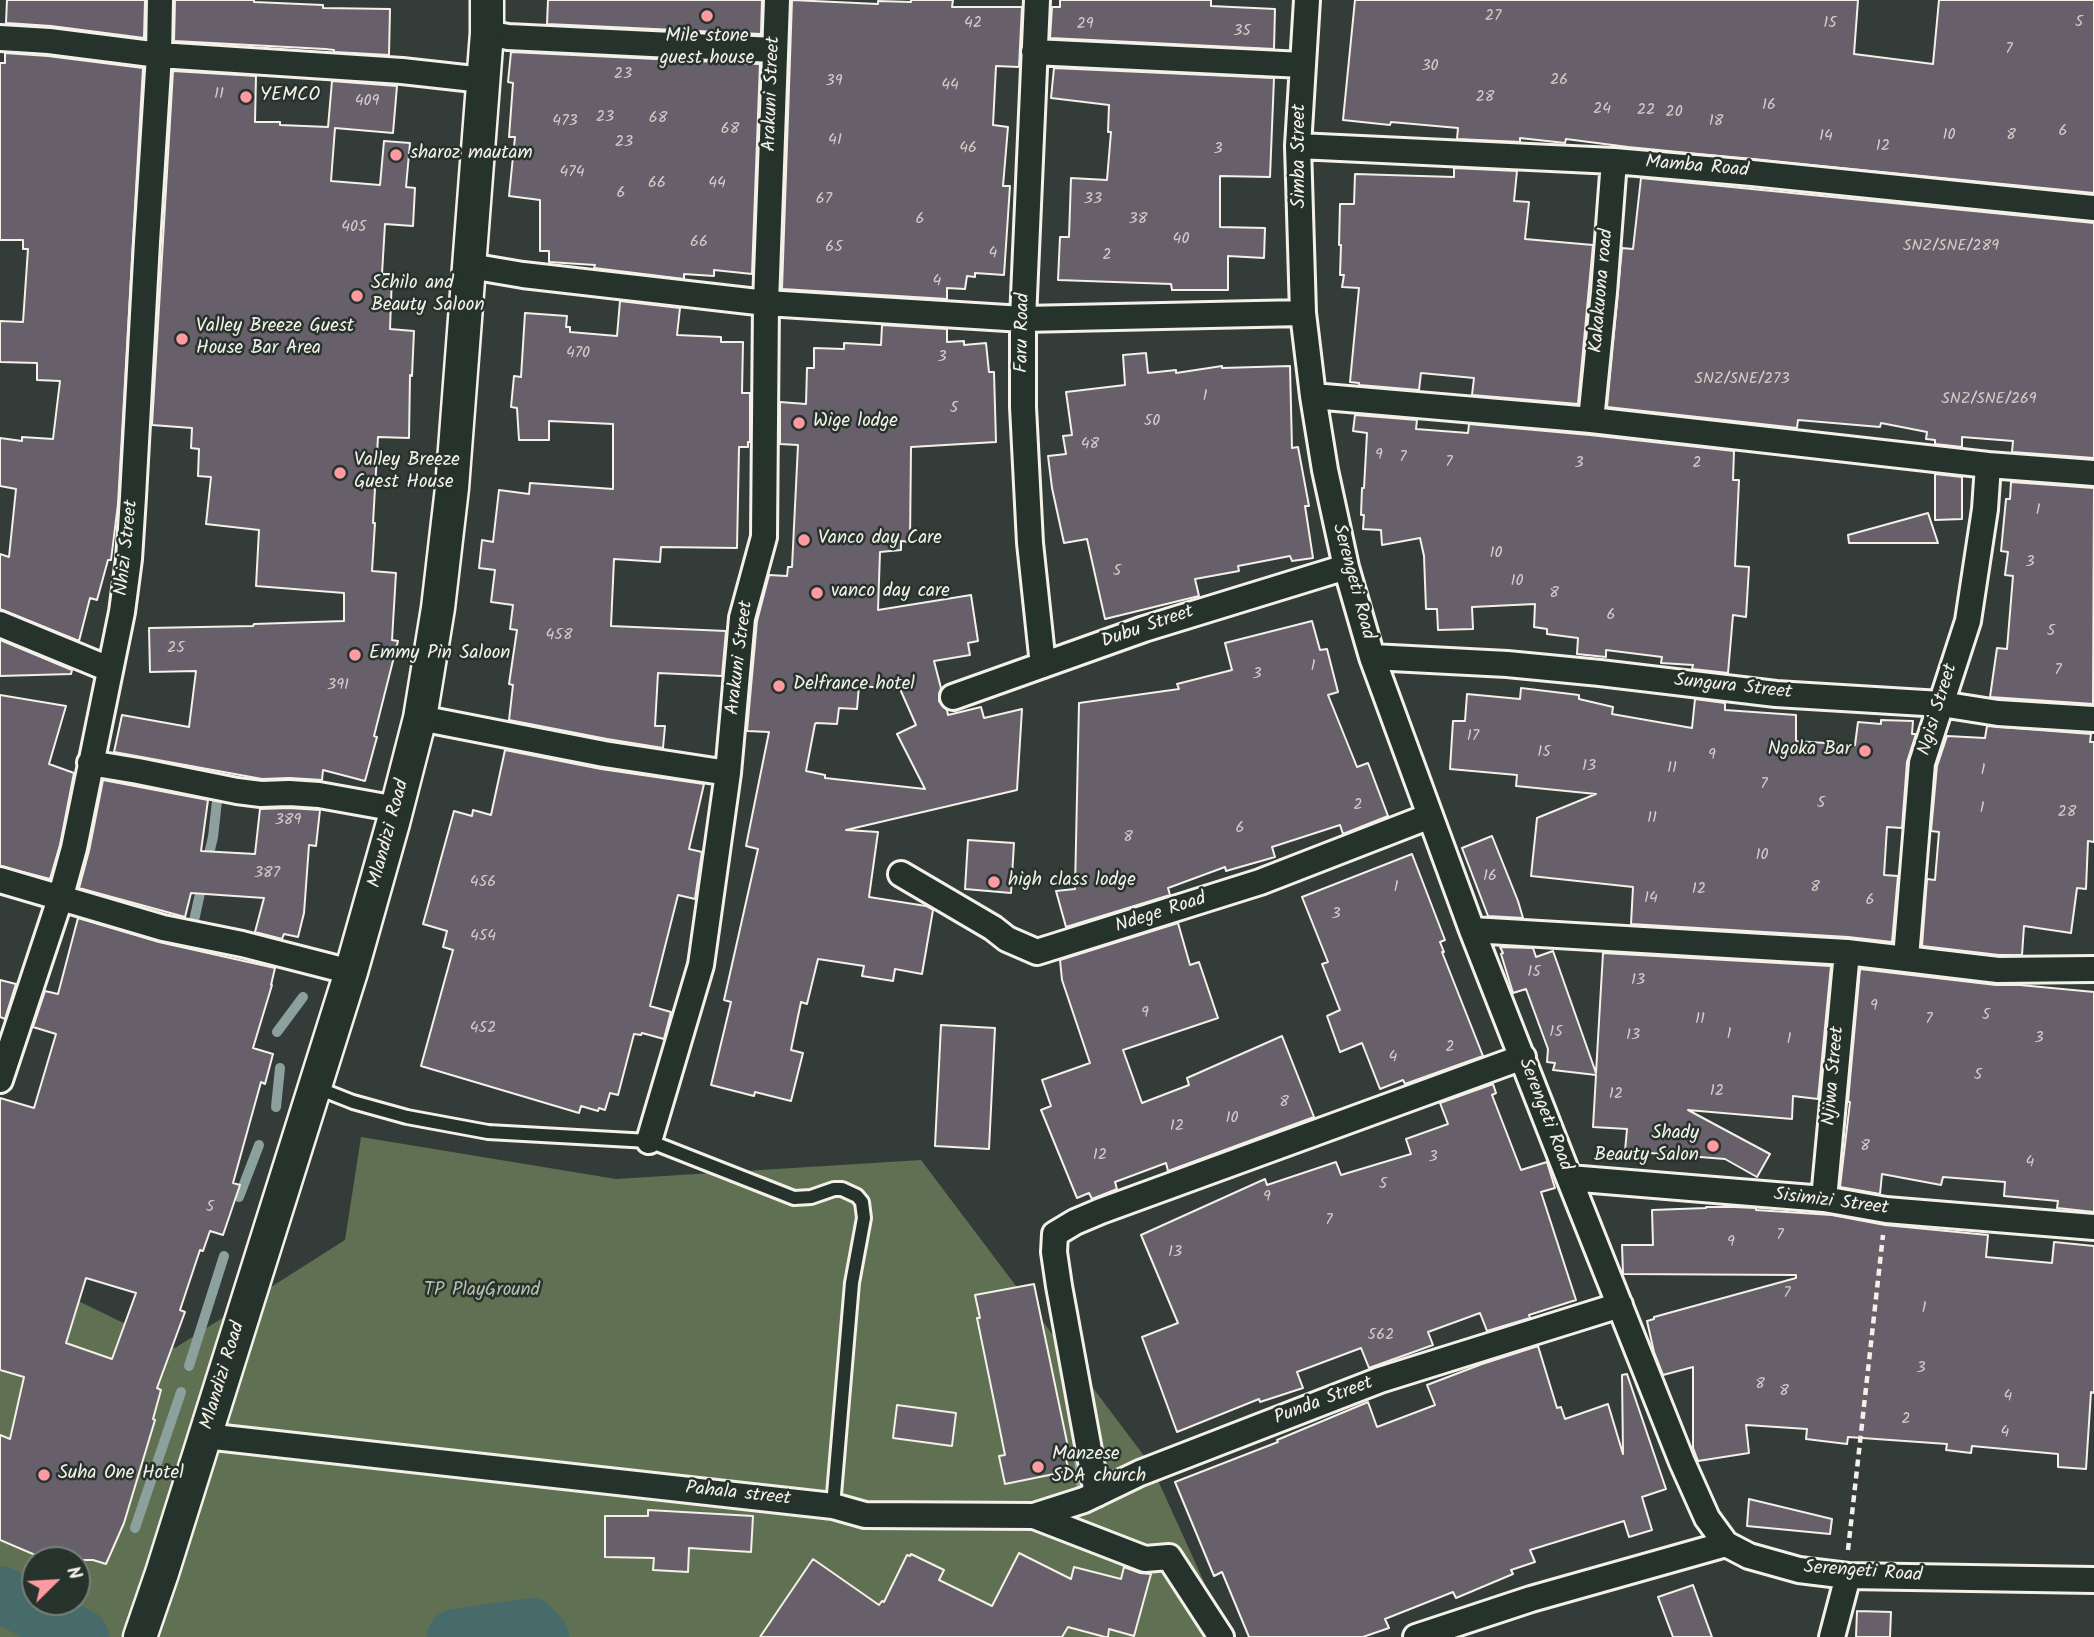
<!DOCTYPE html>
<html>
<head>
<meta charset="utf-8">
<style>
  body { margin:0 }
  #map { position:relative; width:2094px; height:1637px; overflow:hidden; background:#333c39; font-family:Kalam,sans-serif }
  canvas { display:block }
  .north { position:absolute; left:21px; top:1546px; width:70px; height:70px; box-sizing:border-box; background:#26332d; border:2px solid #787f78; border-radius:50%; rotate:66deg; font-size:19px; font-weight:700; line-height:28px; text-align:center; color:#f4f1e8 }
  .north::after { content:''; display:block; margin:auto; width:24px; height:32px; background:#ff9aa2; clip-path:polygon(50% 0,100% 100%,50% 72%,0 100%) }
</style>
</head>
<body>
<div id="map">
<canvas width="2094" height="1637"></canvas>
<div class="north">N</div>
</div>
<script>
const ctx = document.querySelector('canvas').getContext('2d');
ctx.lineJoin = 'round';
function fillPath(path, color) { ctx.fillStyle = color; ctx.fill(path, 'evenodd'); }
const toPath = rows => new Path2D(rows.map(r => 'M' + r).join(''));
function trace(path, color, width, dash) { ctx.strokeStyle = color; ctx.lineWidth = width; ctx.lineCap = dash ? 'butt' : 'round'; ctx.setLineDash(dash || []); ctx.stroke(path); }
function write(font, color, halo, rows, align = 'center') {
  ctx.font = font + ' Kalam,sans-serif'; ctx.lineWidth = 5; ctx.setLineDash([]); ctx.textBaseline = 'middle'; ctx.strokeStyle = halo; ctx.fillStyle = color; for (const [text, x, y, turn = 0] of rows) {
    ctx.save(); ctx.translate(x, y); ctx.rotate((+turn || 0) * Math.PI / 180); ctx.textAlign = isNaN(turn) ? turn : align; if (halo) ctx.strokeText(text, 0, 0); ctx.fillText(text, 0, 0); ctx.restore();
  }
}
const green = toPath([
  [361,1137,616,1179,921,1160,1151,1465,1229,1637,0,1637,0,1263,175,1348,345,1240],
  [35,1560,77,1560,77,1602,35,1602]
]);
const stream = toPath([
  [207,862,213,837,218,792],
  [188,929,192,930,202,884],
  [277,1032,303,997],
  [276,1107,280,1068],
  [239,1197,259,1145],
  [189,1366,224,1256],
  [1079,1457,1081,1484],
  [135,1528,181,1392]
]);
const river = toPath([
  [0,1594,81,1637],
  [455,1637,531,1626,541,1637]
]);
const building = toPath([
  [7,0,145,0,144,38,51,26,6,23,7,0],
  [175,0,254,0,254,2,323,5,323,8,390,9,389,55,334,52,334,50,325,49,174,41,175,0],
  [548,0,762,0,761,34,547,24,548,0],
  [792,0,878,4,878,1,911,2,911,0,953,0,952,7,1022,7,1019,67,996,66,993,125,1008,127,1003,186,1010,186,1004,275,975,273,975,277,967,276,965,289,947,288,947,299,782,289,792,0],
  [1060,0,1211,0,1211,6,1275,9,1274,49,1050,38,1052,7,1060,7,1060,0],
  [1355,0,1858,0,1854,54,1933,64,1939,0,2094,0,2094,193,1628,147,1566,139,1565,143,1520,138,1520,142,1457,139,1458,128,1391,122,1390,125,1343,120,1355,0],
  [511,52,760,64,752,274,714,270,714,276,684,274,684,279,594,268,595,265,549,262,549,251,540,251,540,200,509,196,515,137,509,137,513,83,508,82,511,52],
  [5,53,48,56,143,68,118,504,111,560,108,560,97,600,90,598,79,641,0,609,0,554,9,557,16,489,0,486,0,438,22,441,22,437,53,439,60,381,37,380,37,363,0,362,0,321,23,322,28,249,23,249,23,240,0,240,0,63,5,63,5,53],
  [1054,68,1274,78,1270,177,1220,176,1220,227,1265,228,1264,258,1228,256,1228,290,1172,290,1171,284,1058,280,1060,237,1069,237,1071,178,1107,180,1111,132,1108,132,1109,105,1051,98,1054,68],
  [173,71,256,76,255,122,280,122,280,125,328,127,332,81,397,86,393,133,335,128,331,181,380,185,384,141,410,143,406,187,415,188,413,226,385,224,382,274,392,274,390,329,414,331,412,376,410,375,409,438,378,437,373,523,375,523,372,571,396,573,392,640,398,641,374,736,377,737,365,781,323,770,322,780,290,778,262,779,114,752,122,715,189,727,196,671,150,672,149,628,253,626,254,624,344,621,344,593,256,586,259,530,206,524,211,477,198,476,199,449,191,448,192,428,152,425,173,71],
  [1454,168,1517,171,1514,201,1529,202,1525,239,1593,245,1578,404,1472,395,1474,378,1421,373,1419,390,1359,385,1359,383,1350,382,1359,288,1342,287,1344,275,1340,275,1341,245,1339,245,1340,204,1354,204,1355,174,1454,177,1454,168],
  [1641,178,2094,223,2094,458,2012,452,2013,441,1962,437,1962,447,1935,444,1935,440,1926,439,1927,432,1881,423,1880,427,1798,420,1797,428,1607,407,1622,248,1633,249,1641,178],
  [620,301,680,308,677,335,721,337,721,342,743,342,742,393,750,393,750,442,748,442,748,447,739,447,737,548,661,547,660,562,614,559,611,626,726,631,722,676,658,673,655,726,665,726,663,748,607,739,509,720,513,685,509,684,517,630,510,629,513,605,491,602,495,570,479,568,482,540,493,542,499,490,529,494,530,483,613,489,613,424,549,421,549,440,519,440,517,408,511,407,514,376,521,377,525,313,567,316,566,327,570,327,570,332,617,336,620,301],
  [882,325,947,329,947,342,964,341,964,345,986,343,989,372,994,372,996,442,911,447,910,542,901,541,901,550,880,552,878,610,971,595,978,641,968,643,970,655,934,661,941,688,939,694,939,701,947,710,948,715,981,707,984,718,1022,709,1017,790,846,830,878,832,869,897,926,906,933,910,922,974,895,969,893,981,862,976,864,966,818,959,807,1004,801,1002,791,1050,803,1053,791,1101,755,1092,754,1096,711,1085,731,1002,724,1000,758,849,746,846,769,732,747,731,757,621,769,575,787,576,788,567,792,567,798,445,780,444,780,402,806,404,807,368,814,368,814,348,844,349,844,343,881,345,882,325],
  [859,686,900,689,916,725,897,734,925,789,825,778,825,775,806,771,815,724,816,723,837,724,839,708,857,709,859,686],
  [1146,353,1148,373,1176,370,1176,373,1222,366,1222,368,1290,366,1292,448,1298,447,1309,506,1305,506,1313,558,1292,561,1290,556,1238,566,1239,571,1195,579,1199,596,1105,619,1087,539,1064,543,1052,488,1048,456,1066,454,1063,436,1072,435,1066,392,1125,385,1123,355,1146,353],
  [1355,415,1417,420,1416,429,1468,433,1469,424,1590,435,1734,451,1733,480,1739,480,1735,566,1749,567,1746,617,1733,615,1728,673,1692,669,1693,665,1661,663,1662,657,1606,650,1606,657,1577,654,1578,638,1547,634,1547,629,1534,627,1535,604,1472,607,1473,629,1438,630,1437,609,1426,609,1424,556,1420,538,1382,545,1381,530,1363,529,1364,515,1361,515,1362,488,1364,488,1367,433,1353,431,1355,415],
  [1935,474,1962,477,1962,519,1935,520,1935,474],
  [2011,482,2094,488,2093,704,1990,697,1997,648,2007,649,2013,576,2005,575,2008,552,2001,551,2006,499,2010,499,2011,482],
  [1928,513,1938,543,1849,543,1848,535,1928,513],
  [1312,621,1320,650,1327,649,1338,692,1328,695,1357,767,1368,763,1388,816,1343,834,1340,825,1272,847,1275,857,1226,871,1225,867,1168,888,1170,895,1066,927,1056,891,1075,889,1079,703,1179,689,1177,684,1232,670,1225,643,1312,621],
  [0,640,72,670,71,674,0,676,0,640],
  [1521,688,1579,695,1579,699,1613,707,1612,714,1692,728,1695,699,1725,703,1725,710,1796,715,1796,741,1855,745,1858,722,1881,724,1881,720,1913,721,1912,734,1916,734,1907,762,1902,828,1887,827,1884,875,1898,876,1892,942,1848,937,1631,924,1633,887,1531,876,1537,818,1596,794,1516,786,1517,775,1450,769,1453,721,1465,721,1467,694,1520,699,1521,688],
  [0,695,66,706,49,764,74,773,60,845,50,879,0,866,0,695],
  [1987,726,2091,734,2090,742,2094,742,2094,842,2088,841,2086,889,2077,888,2071,933,2024,926,2022,955,1999,955,1922,946,1927,879,1935,880,1939,832,1931,831,1937,766,1947,736,1985,738,1987,726],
  [505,750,601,769,704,784,689,849,702,852,695,899,678,895,650,1006,671,1012,664,1039,642,1033,641,1035,634,1034,618,1095,610,1093,605,1110,599,1108,598,1111,581,1106,579,1113,421,1066,453,950,443,947,447,931,423,924,454,811,472,816,473,810,491,815,505,750],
  [103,780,208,800,201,851,255,854,260,809,289,808,320,810,316,846,309,845,304,913,298,937,284,934,282,939,255,932,264,898,191,893,185,917,79,888,89,851,103,780],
  [1492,836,1518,901,1523,918,1488,916,1462,848,1492,836],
  [968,840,1014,843,1011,893,965,889,968,840],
  [1412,854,1445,940,1440,942,1444,952,1442,952,1483,1056,1405,1084,1403,1080,1380,1089,1362,1043,1340,1052,1327,1016,1340,1010,1322,964,1328,962,1302,897,1412,854],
  [78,918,159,942,275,968,271,985,272,985,253,1048,273,1054,265,1084,261,1082,233,1183,240,1185,223,1235,210,1231,203,1251,200,1250,180,1310,185,1312,157,1388,161,1390,153,1419,155,1420,124,1523,106,1564,93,1560,47,1560,0,1540,0,1435,10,1439,24,1377,0,1370,0,1098,34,1108,56,1034,33,1027,45,991,58,994,78,918],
  [86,1278,136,1293,112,1359,66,1343,86,1278],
  [1178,923,1190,965,1199,962,1218,1018,1123,1050,1142,1103,1189,1085,1187,1078,1282,1036,1314,1117,1168,1171,1166,1163,1115,1182,1117,1189,1092,1199,1089,1193,1077,1198,1041,1110,1051,1106,1042,1080,1090,1063,1062,980,1060,960,1178,923],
  [1500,947,1533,948,1536,957,1553,951,1596,1073,1603,953,1831,966,1818,1099,1793,1096,1792,1119,1688,1110,1770,1154,1757,1177,1725,1159,1625,1151,1627,1129,1593,1127,1596,1075,1553,1070,1555,1063,1547,1062,1548,1049,1526,989,1513,993,1501,954,1503,953,1500,947],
  [1860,969,1996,985,2020,985,2094,992,2094,1212,2057,1208,2058,1201,2004,1196,2005,1182,1943,1177,1941,1185,1882,1174,1880,1194,1840,1187,1850,1102,1848,1102,1860,969],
  [0,980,16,984,5,1019,0,1017,0,980],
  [941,1025,995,1028,989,1149,935,1146,941,1025],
  [1493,1084,1496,1093,1492,1095,1521,1170,1547,1162,1555,1188,1541,1192,1576,1300,1529,1315,1530,1318,1487,1331,1480,1313,1428,1332,1433,1345,1369,1368,1361,1348,1297,1372,1303,1388,1260,1402,1259,1399,1177,1432,1142,1337,1178,1323,1141,1235,1265,1179,1267,1185,1336,1162,1341,1175,1411,1154,1406,1139,1448,1124,1440,1103,1493,1084],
  [1706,1207,1734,1207,1756,1208,1756,1210,1832,1215,1885,1225,1988,1235,1986,1257,2052,1263,2054,1242,2094,1246,2094,1393,2091,1392,2086,1469,2058,1467,2058,1454,1972,1446,1971,1453,1946,1450,1947,1444,1848,1437,1847,1444,1806,1439,1807,1429,1746,1425,1749,1453,1698,1461,1693,1448,1693,1367,1663,1375,1654,1352,1647,1321,1654,1319,1654,1317,1796,1278,1796,1275,1623,1274,1622,1245,1653,1245,1652,1210,1706,1208,1706,1207],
  [1034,1284,1068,1447,1063,1448,1069,1471,1005,1484,999,1456,1005,1455,977,1318,980,1318,975,1295,1034,1284],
  [1538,1346,1557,1408,1561,1407,1565,1419,1608,1404,1623,1454,1622,1375,1627,1374,1666,1489,1642,1497,1652,1530,1629,1537,1624,1521,1530,1550,1535,1562,1511,1570,1513,1574,1456,1598,1453,1592,1385,1619,1389,1628,1363,1637,1249,1637,1222,1572,1214,1576,1175,1482,1278,1442,1277,1440,1368,1402,1377,1427,1435,1405,1427,1385,1482,1364,1538,1346],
  [897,1405,956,1413,952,1446,893,1438,897,1405],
  [1749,1499,1832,1519,1830,1534,1747,1526,1749,1499],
  [648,1510,753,1516,751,1552,689,1548,688,1572,653,1570,654,1558,605,1557,605,1516,648,1516,648,1510],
  [1019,1553,1071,1579,1074,1567,1121,1579,1124,1567,1140,1573,1151,1574,1134,1636,1109,1629,1108,1637,1105,1637,1068,1627,1062,1637,760,1637,813,1559,879,1605,882,1601,884,1602,907,1555,910,1556,911,1554,944,1570,939,1580,992,1606,1019,1553],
  [1693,1585,1712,1637,1673,1637,1658,1597,1693,1585],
  [1857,1611,1891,1612,1890,1637,1856,1637,1857,1611]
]);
const path = toPath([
  [1848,1550,1883,1235]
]);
const service = toPath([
  [315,1087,353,1102,407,1117,488,1132,649,1141,794,1198,811,1197,834,1189,842,1189,857,1196,862,1202,864,1218,852,1283,833,1506]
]);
const minor = toPath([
  [1037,0,1023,319,1023,407,1030,543,1043,665],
  [1307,0,1298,146,1303,313,1313,396,1325,470,1346,567,1372,657,1472,930,1569,1178,1682,1462,1707,1518,1726,1544,1749,1556,1799,1570,1848,1576,2094,1580],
  [487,33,508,37,774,50],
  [0,38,49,41,159,55,402,71,483,80],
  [1034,52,1303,65],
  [1298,146,1614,161,1752,173,2094,208],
  [470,266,523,275,766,303,1023,319,1303,313],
  [1313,396,1591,420,1988,465,2094,473],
  [1591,420,1604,292,1614,161],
  [0,624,109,669],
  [1372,657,1507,664,1600,673,1776,694,1941,704,1998,713,2094,719],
  [953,697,1144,629,1346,567],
  [420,718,604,754,728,773],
  [90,763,138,771,237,791,261,794,289,793,319,795,397,809],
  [901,874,993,928,1007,939,1037,952,1260,882,1430,816],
  [0,880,163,928,242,944,351,972],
  [1472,930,1847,952,1998,970,2094,969],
  [1906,958,1922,763,1968,621,1985,509,1988,465],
  [0,1080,60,899,74,848,122,612,129,559,133,497,147,242,159,55,160,0],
  [649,1141,701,965,728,773,742,618,764,537,766,303,777,0],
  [1569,1178,1824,1199,1886,1210,2094,1227],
  [1824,1199,1847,952],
  [205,1436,833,1506,865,1515,1034,1516,1145,1559,1169,1557,1221,1637],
  [1097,1494,1059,1286,1054,1252,1055,1234,1075,1222,1101,1211,1523,1057],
  [1034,1516,1084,1500,1140,1473,1380,1380,1620,1305],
  [1416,1637,1531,1599,1726,1544],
  [1832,1637,1848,1576]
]);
const tertiary = toPath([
  [140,1637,162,1573,351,972,393,823,420,718,438,608,452,488,487,33,487,0]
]);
const markers = [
  [707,16,7,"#ff9aa2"],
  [246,97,7,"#ff9aa2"],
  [396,155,7,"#ff9aa2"],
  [357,296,7,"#ff9aa2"],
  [182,339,7,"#ff9aa2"],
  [799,423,7,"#ff9aa2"],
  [340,473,7,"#ff9aa2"],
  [804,540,7,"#ff9aa2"],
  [817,593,7,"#ff9aa2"],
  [355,655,7,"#ff9aa2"],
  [779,686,7,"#ff9aa2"],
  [1865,751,7,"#ff9aa2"],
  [994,882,7,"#ff9aa2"],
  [1713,1146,7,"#ff9aa2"],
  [1038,1467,7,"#ff9aa2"],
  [44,1475,7,"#ff9aa2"]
];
const numberNames = [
  ["27",1493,17],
  ["5",2079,23],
  ["42",973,24],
  ["15",1830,24],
  ["29",1085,25],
  ["35",1242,32],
  ["7",2009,50],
  ["30",1430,67],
  ["23",623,75],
  ["26",1559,81],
  ["39",834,82],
  ["44",950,86],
  ["11",219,95],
  ["28",1485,98],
  ["409",367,102],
  ["16",1769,106],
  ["24",1602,110],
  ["22",1646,111],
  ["20",1674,113],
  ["23",605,118],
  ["68",658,119],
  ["473",565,122],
  ["18",1716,122],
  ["68",730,130],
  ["6",2063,132],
  ["10",1949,136],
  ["8",2011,136],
  ["14",1826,137],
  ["41",835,141],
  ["23",624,143],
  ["12",1883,147],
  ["46",968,149],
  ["3",1218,150],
  ["474",572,173],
  ["66",657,184],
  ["44",717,184],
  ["6",621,194],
  ["67",824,200],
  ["33",1093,200],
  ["6",920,220],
  ["38",1138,220],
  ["405",354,228],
  ["40",1181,240],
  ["66",699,243],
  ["SNZ/SNE/289",1951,247],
  ["65",834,248],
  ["4",993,254],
  ["2",1107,256],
  ["4",937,282],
  ["470",578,354],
  ["3",942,358],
  ["SNZ/SNE/273",1742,380],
  ["1",1205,397],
  ["SNZ/SNE/269",1989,400],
  ["5",954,409],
  ["50",1152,422],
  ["48",1090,445],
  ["9",1379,456],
  ["7",1403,458],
  ["7",1449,463],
  ["3",1579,464],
  ["2",1697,464],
  ["1",2038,511],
  ["10",1496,554],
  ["3",2030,563],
  ["5",1117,572],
  ["10",1517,582],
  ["8",1554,594],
  ["6",1611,616],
  ["5",2051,632],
  ["458",559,636],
  ["25",176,649],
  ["1",1313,667],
  ["7",2058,671],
  ["3",1257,675],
  ["391",338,686],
  ["17",1473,737],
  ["15",1544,753],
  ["9",1712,756],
  ["13",1589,767],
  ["11",1672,769],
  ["1",1983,771],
  ["7",1764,785],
  ["5",1821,804],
  ["2",1358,806],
  ["1",1982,809],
  ["28",2067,813],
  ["11",1652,819],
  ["389",288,821],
  ["6",1240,829],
  ["8",1128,838],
  ["10",1762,856],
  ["387",267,874],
  ["16",1490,877],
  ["456",483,883],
  ["1",1396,888],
  ["8",1815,888],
  ["12",1699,890],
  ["14",1651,899],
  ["6",1870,901],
  ["3",1336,915],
  ["454",483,937],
  ["15",1534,973],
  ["13",1638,981],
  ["9",1874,1007],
  ["9",1145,1014],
  ["5",1986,1016],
  ["11",1700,1020],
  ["7",1929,1020],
  ["452",483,1029],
  ["15",1556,1033],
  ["1",1729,1035],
  ["13",1633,1036],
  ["3",2039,1039],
  ["1",1789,1040],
  ["2",1450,1048],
  ["4",1393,1058],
  ["5",1978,1076],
  ["12",1717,1092],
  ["12",1616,1095],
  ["8",1284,1103],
  ["10",1232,1119],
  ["12",1177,1127],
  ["8",1865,1147],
  ["12",1100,1156],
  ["3",1433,1158],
  ["4",2030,1163],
  ["5",1383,1185],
  ["9",1267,1198],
  ["5",210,1208],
  ["7",1329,1221],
  ["7",1780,1236],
  ["9",1731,1243],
  ["13",1175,1253],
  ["7",1787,1294],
  ["1",1924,1309],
  ["562",1381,1336],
  ["3",1921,1369],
  ["8",1760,1385],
  ["8",1784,1392],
  ["4",2008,1397],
  ["2",1906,1420],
  ["4",2005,1433]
];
const poiNames = [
  ["Mile stone",707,38,"center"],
  ["guest house",707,60,"center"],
  ["YEMCO",260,97],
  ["sharoz mautam",410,155],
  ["Schilo and",371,285],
  ["Beauty Saloon",371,307],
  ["Valley Breeze Guest",196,328],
  ["House Bar Area",196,350],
  ["Wige lodge",813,423],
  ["Valley Breeze",354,462],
  ["Guest House",354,484],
  ["Vanco day Care",818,540],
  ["vanco day care",831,593],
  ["Emmy Pin Saloon",369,655],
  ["Delfrance hotel",793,686],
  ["Ngoka Bar",1851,751,"right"],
  ["high class lodge",1008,882],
  ["Shady",1699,1135,"right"],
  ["Beauty Salon",1699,1157,"right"],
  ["Manzese",1052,1456],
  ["SDA church",1052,1478],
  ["Suha One Hotel",58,1475]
];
const streetNames = [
  ["Arakuni Street",773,94,-88],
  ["Simba Street",1301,156,-90],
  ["Mamba Road",1697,168,5],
  ["Kakakuona road",1603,291,-85],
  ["Faru Road",1024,333,-89],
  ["Nhizi Street",128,548,-84],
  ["Serengeti Road",1352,582,75],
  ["Dubu Street",1148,628,-19],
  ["Arakuni Street",741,658,-83],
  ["Sungura Street",1733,688,6],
  ["Ngisi Street",1939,710,-73],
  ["Mlandizi Road",390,834,-75],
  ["Ndege Road",1161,914,-18],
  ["Njiwa Street",1835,1076,-85],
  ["Serengeti Road",1544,1115,69],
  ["Sisimizi Street",1831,1203,7],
  ["Mlandizi Road",224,1376,-73],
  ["Punda Street",1324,1402,-21],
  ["Pahala street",738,1495,6],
  ["Serengeti Road",1863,1573,4]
];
const parkNames = [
  ["TP PlayGround",482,1292]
];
fillPath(green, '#607052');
trace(stream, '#8ca19d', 10);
trace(river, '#476b6b', 56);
fillPath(building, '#67606a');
trace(building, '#f4f1e8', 2);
trace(service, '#f4f1e8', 18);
trace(minor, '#f4f1e8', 30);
trace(tertiary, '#f4f1e8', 37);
trace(path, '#f4f1e8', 4.5, [7, 5]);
trace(service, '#26332d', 12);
trace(minor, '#26332d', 24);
trace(tertiary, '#26332d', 32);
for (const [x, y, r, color] of markers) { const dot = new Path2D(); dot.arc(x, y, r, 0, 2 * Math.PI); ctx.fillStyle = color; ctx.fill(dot); trace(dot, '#26332d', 2.5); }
write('16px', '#d1cdc8', null, numberNames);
write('19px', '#f4f1e8', '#26332d', poiNames, 'left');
write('19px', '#f4f1e8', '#26332d', streetNames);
write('19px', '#b9bdac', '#26332d', parkNames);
</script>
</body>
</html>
